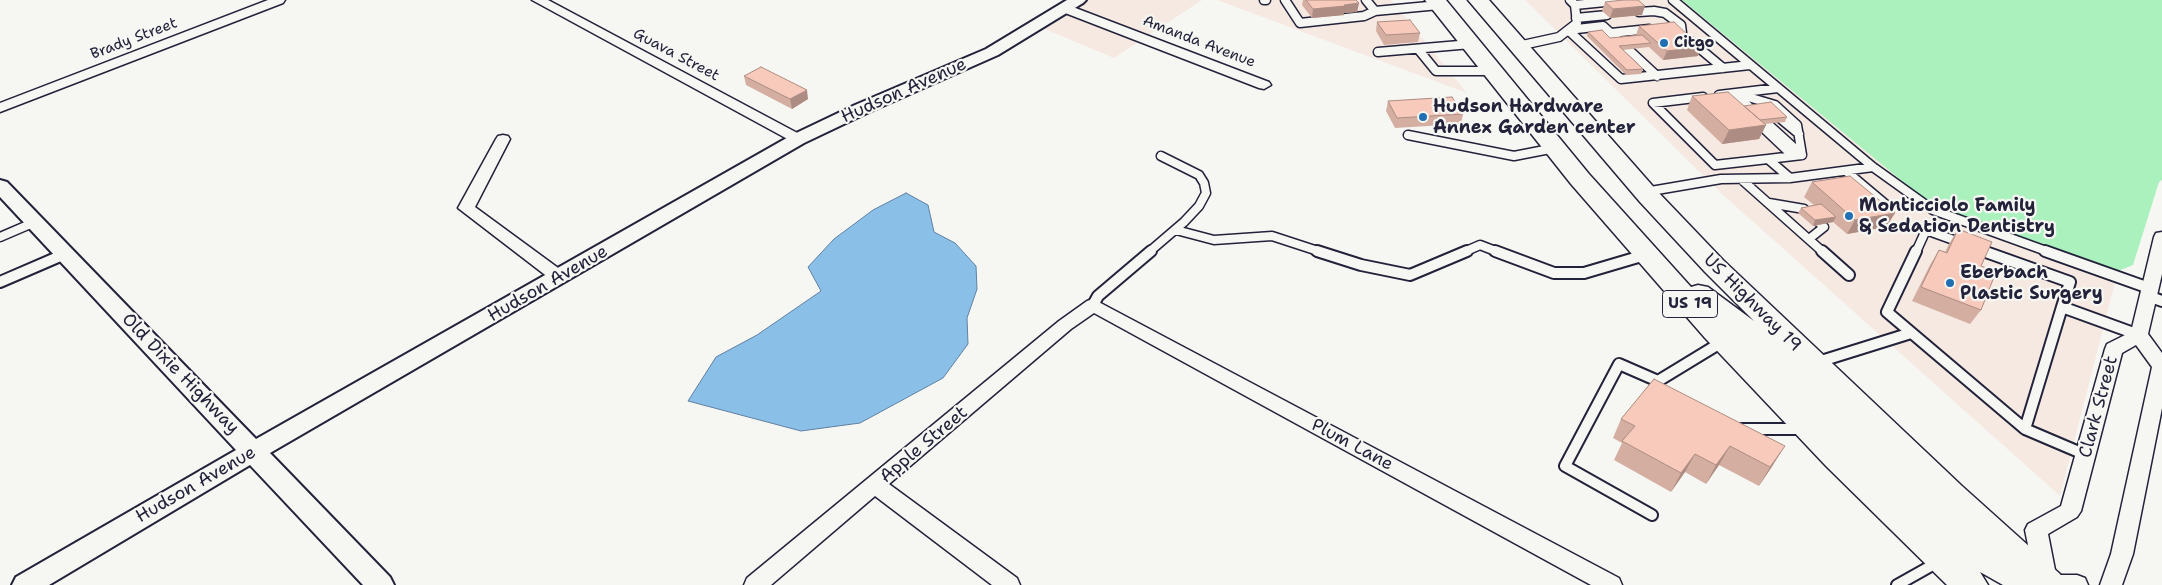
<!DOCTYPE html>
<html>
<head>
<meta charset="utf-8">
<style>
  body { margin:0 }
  canvas { display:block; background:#f6f6f2 }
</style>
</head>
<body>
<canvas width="2162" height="585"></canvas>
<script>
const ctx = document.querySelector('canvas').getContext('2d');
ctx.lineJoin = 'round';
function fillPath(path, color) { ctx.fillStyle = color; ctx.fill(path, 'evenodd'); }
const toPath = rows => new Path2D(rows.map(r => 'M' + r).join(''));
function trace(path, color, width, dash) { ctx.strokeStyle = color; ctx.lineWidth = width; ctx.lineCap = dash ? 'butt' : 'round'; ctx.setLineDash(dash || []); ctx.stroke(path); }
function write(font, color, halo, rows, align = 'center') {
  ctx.font = font + ' "Shantell Sans",sans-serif'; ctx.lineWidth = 4.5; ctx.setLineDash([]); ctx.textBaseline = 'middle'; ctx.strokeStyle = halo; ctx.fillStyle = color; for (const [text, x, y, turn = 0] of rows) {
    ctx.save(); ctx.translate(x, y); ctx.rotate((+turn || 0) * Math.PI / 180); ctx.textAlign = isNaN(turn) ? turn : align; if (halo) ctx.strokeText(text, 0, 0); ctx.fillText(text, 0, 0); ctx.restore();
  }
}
const built = toPath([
  [1089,0,1202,0,1114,58,1042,28],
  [1217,0,1391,0,1467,93],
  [1525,0,1682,0,1930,204,2118,271,2060,496,1721,193]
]);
const green = toPath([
  [1682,0,2162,0,2162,180,2159,182,2133,265,2118,271,1930,204]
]);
const water = toPath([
  [906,193,928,205,934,232,955,243,976,266,977,289,967,318,968,344,943,378,860,423,801,431,688,401,716,357,757,335,821,291,808,267,834,239,873,210,906,193]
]);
const serviceFar1 = toPath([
  [1264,0,1266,0],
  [1285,0,1300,23,1364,16,1375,11],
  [1366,0,1375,11,1439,5],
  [1673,0,1873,167,1933,210,2049,252],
  [1575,5,1625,0],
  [1639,12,1654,11,1665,13,1681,25,1682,33],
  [1576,18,1607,15],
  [1568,30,1621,79,1750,65],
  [1568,30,1603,26,1657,76],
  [1611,33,1649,29],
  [1692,42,1723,68],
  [1518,46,1559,37,1577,23,1575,5,1570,0],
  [1418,49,1436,71,1492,71],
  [1378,52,1471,44],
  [1738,94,1775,105,1797,125,1802,155,1768,159],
  [1719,95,1778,88],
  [1736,95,1802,155],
  [1703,97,1653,103,1715,165,1768,159,1790,178],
  [1776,115,1799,134],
  [1755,120,1793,156],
  [1408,135,1514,156,1555,148],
  [1846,171,1890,208],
  [1741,179,1823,252],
  [1645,192,1721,179,1790,178,1873,167],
  [1769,203,1804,209,1824,227,1809,239],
  [1176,230,1214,240,1272,236,1321,252],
  [0,237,35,222],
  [1976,248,1987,252],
  [1149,252,1184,222,1199,206,1206,193,1204,183,1199,175,1161,156],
  [1464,252,1480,245,1498,252],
  [1916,252,1926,230,1962,243]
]);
const service = toPath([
  [1317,251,1361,265,1410,275,1467,251],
  [1495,251,1554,273,1584,273,1645,255],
  [1822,251,1849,275],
  [1916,251,1887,312,2025,429,2086,455],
  [1983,251,2070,282,2062,307],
  [2045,251,2149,288],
  [0,282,65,254],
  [2148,296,2162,301],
  [1093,305,1098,296,1151,251],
  [1818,362,1911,333],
  [1741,429,1803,429],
  [2025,429,2062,307,2139,335],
  [1652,515,1565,466,1619,364,1658,381,1722,342],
  [1897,585,1938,562]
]);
const minor = toPath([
  [268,0,285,0,283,3,0,112,0,103,268,0],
  [532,0,548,0,803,136,805,139,803,142,798,143,793,142,532,0],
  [1065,4,1269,82,1271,85,1264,89,1259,88,1060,11,1059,8,1065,4],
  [503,135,508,136,510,139,475,207,565,273,568,277,565,281,559,283,553,281,458,208,496,139,498,136,503,135],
  [2162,232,2162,274,2148,334,2162,353,2162,408,2133,554,2122,585,2100,585,2111,554,2152,367,2136,345,2122,353,2081,511,2077,517,2048,534,2056,575,2077,575,2085,578,2088,585,2036,585,2025,530,2028,524,2061,506,2105,349,2107,344,2131,332,2154,237,2156,233,2162,232],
  [1093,299,1619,578,1622,585,1591,585,1094,313,1071,329,889,484,1017,578,1020,585,992,585,875,496,771,585,744,585,747,578,1059,321,1087,301,1093,299]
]);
const tertiary = toPath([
  [1067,0,1086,0,1083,3,998,55,867,113,804,143,270,453,390,577,394,585,363,585,250,465,49,585,12,585,16,577,236,450,0,197,0,180,7,182,256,439,792,135,855,105,986,49,1067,0]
]);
const trunk = toPath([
  [1425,0,1446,0,1589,174,1691,287,1698,285,1708,287,1754,321,1705,272,1640,202,1468,0,1489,0,1658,192,1723,260,1962,486,2060,574,2066,585,2003,585,1980,572,1988,585,1947,585,1826,466,1705,338,1571,184,1425,0]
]);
const wall = toPath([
  [1303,0,1356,0,1359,3,1357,12,1344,13,1344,15,1312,18,1302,5],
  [1605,2,1642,15,1610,18,1602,11],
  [1377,22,1420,33,1418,42,1384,45,1376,31],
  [1639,26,1701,47,1698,56,1663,60,1649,47,1623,50,1643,69,1641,74,1626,75,1587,36,1588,32,1610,38,1636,35],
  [744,76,808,99,792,109,746,85],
  [1692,96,1744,106,1787,117,1785,122,1765,124,1766,125,1759,139,1722,144,1687,110],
  [1388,101,1463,114,1461,124,1395,128,1386,111],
  [1812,182,1895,213,1886,227,1847,234,1833,222,1813,226,1798,213,1801,208,1814,205,1804,197],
  [1958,229,1981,266,1981,310,1970,324,1912,301,1930,265,1939,250,1945,252,1949,244],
  [1654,379,1773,465,1759,486,1719,465,1706,484,1685,472,1671,492,1614,460,1622,443,1613,438,1621,419]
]);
const shadedWall = toPath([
  [1359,3,1357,12,1344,13,1344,15,1312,18,1313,9],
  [1645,6,1642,15,1610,18,1613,9],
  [1701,47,1698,56,1663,60,1667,51],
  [807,90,808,99,792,109,790,99],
  [1766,125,1759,139,1722,144,1729,130],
  [1895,213,1886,227,1847,234,1855,220],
  [1836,217,1833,222,1813,226,1815,220],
  [1730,446,1719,465,1706,484,1716,465],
  [1785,446,1773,465,1759,486,1770,467],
  [1695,454,1685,472,1671,492,1681,473]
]);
const building = toPath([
  [1306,0,1356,0,1359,3,1344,5,1345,6,1313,9,1306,0],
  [1623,0,1638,0,1645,6,1613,9,1605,2,1623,0],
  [1410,20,1420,33,1386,35,1377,22,1410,20],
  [1674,22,1701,47,1667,51,1639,26,1674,22],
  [1602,30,1610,38,1642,35,1651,43,1619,46,1643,69,1627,70,1588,32,1602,30],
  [761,67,807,90,790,99,744,76,761,67],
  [1728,92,1766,125,1729,130,1692,96,1728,92],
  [1452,97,1463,114,1397,118,1388,101,1452,97],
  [1771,102,1787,117,1760,120,1744,106,1771,102],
  [1850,176,1895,213,1855,220,1812,182,1850,176],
  [1821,204,1836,217,1815,220,1801,208,1821,204],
  [1958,229,1992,242,1981,266,1996,272,1981,310,1921,287,1939,250,1947,253,1958,229],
  [1654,379,1785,446,1770,467,1730,446,1716,465,1695,454,1681,473,1622,441,1635,426,1621,419,1654,379]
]);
const markers = [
  [1664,43,5,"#1f6fb2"],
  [1423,117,5,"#1f6fb2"],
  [1849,216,5,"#1f6fb2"],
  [1950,283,5,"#1f6fb2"]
];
const farStreetnames = [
  ["Brady Street",134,39,-21],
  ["Amanda Avenue",1199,42,21],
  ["Guava Street",676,55,28]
];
const farPoinames = [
  ["Citgo",1674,43]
];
const shields = [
  [1690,304,55]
];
const shieldNames = [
  ["US 19",1690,304]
];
const streetNames = [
  ["Hudson Avenue",904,91,-24],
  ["Hudson Avenue",548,284,-30],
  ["US Highway 19",1752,303,45],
  ["Old Dixie Highway",180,374,46],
  ["Clark Street",2099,407,-75],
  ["Apple Street",924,445,-40],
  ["Plum Lane",1352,445,28],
  ["Hudson Avenue",196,485,-30]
];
const poiNames = [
  ["Hudson Hardware",1433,107],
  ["Annex Garden center",1433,128],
  ["Monticciolo Family",1859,206],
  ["& Sedation Dentistry",1859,227],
  ["Eberbach",1960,273],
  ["Plastic Surgery",1960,294]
];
fillPath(built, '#f6e9e2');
fillPath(green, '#abf1bd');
fillPath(water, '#8abfe7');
trace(water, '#6080a2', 1);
trace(serviceFar1, '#22223b', 11);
trace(service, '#22223b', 14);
trace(minor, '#22223b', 3);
trace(tertiary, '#22223b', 4);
trace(trunk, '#22223b', 3);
trace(serviceFar1, '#f6f6f2', 8);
trace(service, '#f6f6f2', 10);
fillPath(minor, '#f6f6f2');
fillPath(tertiary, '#f6f6f2');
fillPath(trunk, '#f6f6f2');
fillPath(wall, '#d4aea1');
fillPath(shadedWall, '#ad8d83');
fillPath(building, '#f7cabb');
trace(building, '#ad8d83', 1);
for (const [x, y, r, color] of markers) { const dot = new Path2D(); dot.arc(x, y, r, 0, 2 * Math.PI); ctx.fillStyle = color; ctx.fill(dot); trace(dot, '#f6f6f2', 2); }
write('15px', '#22223b', '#f6f6f2', farStreetnames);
write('bold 15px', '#22223b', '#f6f6f2', farPoinames, 'left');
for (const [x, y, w] of shields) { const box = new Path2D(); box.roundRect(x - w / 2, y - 13.5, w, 27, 4); ctx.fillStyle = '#f6f6f2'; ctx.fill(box); trace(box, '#22223b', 1); }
write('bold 16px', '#22223b', null, shieldNames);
write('18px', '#22223b', '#f6f6f2', streetNames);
write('bold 18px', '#22223b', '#f6f6f2', poiNames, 'left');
</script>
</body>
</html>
